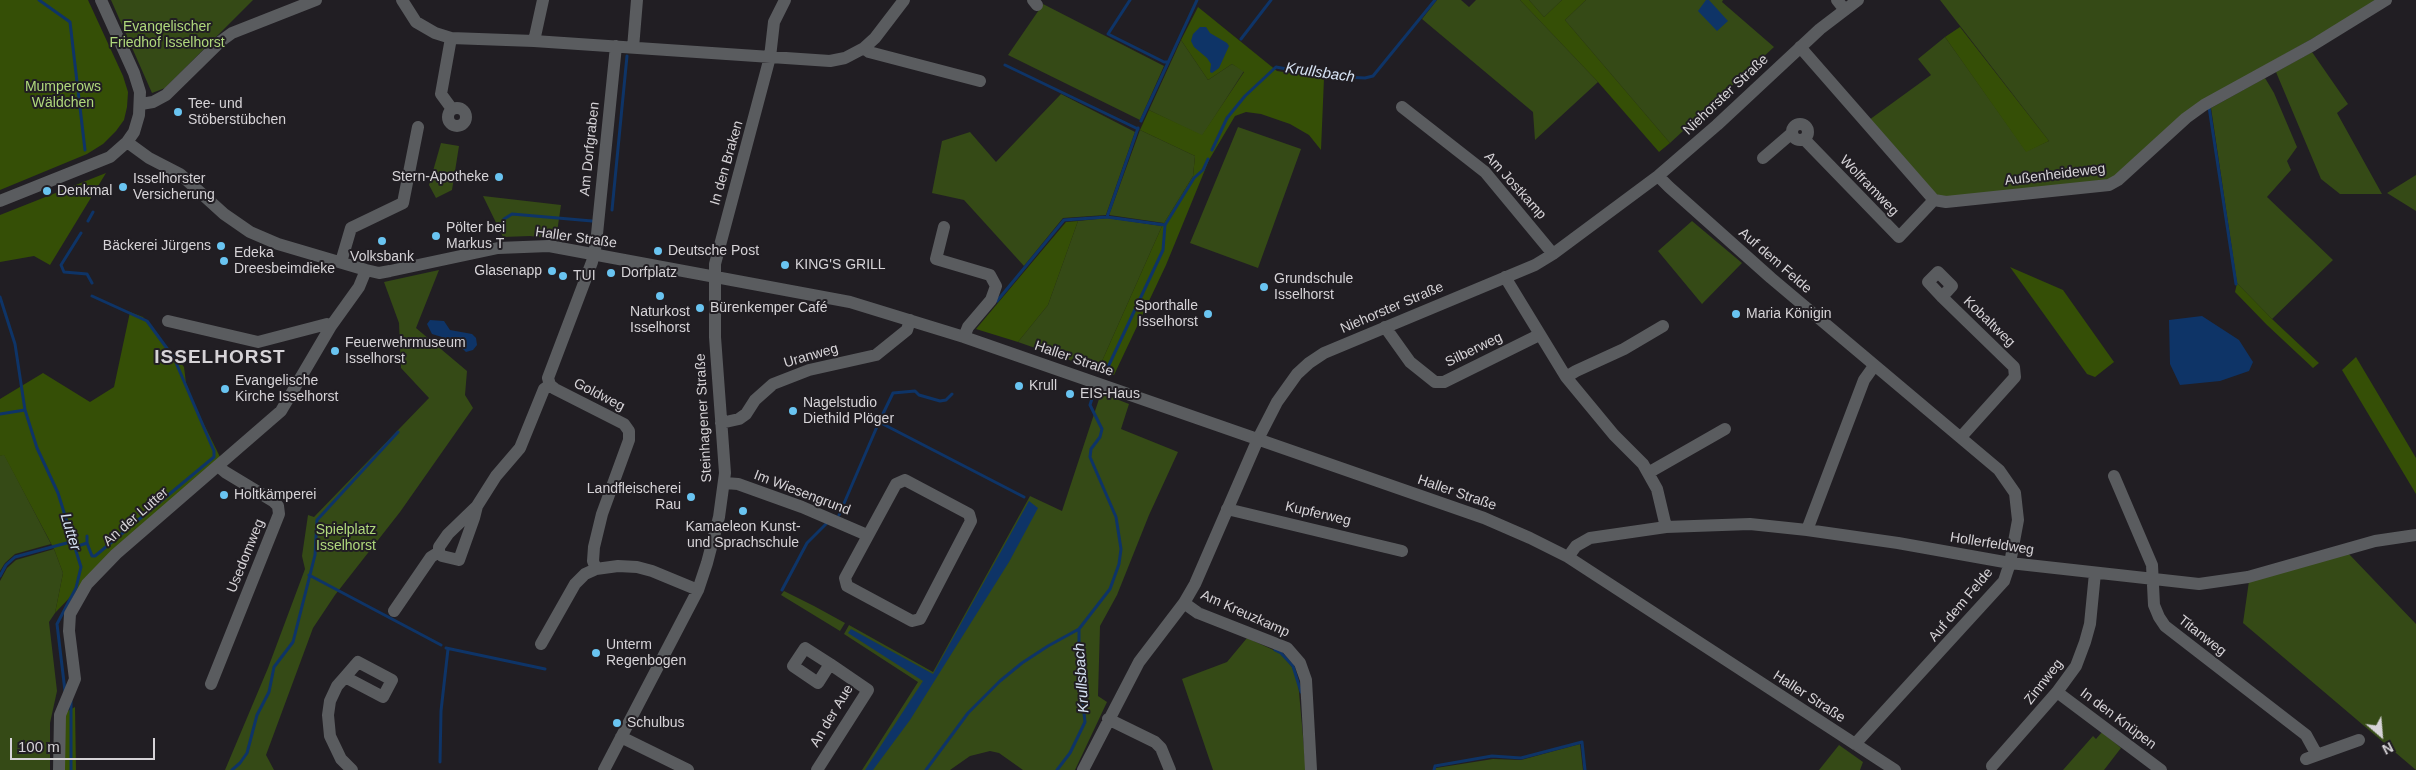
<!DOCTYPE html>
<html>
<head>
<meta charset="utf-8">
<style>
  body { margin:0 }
  #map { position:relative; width:2416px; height:770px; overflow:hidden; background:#211e23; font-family:Helvetica,sans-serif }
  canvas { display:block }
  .north { position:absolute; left:2356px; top:710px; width:50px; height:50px; -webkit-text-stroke:4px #211e23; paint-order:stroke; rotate:153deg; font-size:14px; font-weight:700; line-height:20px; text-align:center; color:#d6d3d7 }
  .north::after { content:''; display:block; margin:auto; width:18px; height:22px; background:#d6d3d7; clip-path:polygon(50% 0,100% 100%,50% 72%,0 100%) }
  .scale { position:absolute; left:10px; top:738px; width:145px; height:22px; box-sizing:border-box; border:2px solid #d6d3d7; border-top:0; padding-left:6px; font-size:15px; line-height:18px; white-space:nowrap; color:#d6d3d7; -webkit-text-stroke:4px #211e23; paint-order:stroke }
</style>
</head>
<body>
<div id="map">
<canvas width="2416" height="770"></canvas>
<div class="north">N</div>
<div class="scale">100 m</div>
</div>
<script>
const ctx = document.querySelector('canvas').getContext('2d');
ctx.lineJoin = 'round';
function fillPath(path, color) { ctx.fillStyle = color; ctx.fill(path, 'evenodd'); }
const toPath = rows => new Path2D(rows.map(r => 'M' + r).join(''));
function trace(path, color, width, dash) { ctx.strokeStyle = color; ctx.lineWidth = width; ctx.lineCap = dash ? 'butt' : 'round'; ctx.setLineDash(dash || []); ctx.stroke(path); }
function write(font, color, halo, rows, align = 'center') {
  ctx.font = font + ' Helvetica,sans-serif'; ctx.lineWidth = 4; ctx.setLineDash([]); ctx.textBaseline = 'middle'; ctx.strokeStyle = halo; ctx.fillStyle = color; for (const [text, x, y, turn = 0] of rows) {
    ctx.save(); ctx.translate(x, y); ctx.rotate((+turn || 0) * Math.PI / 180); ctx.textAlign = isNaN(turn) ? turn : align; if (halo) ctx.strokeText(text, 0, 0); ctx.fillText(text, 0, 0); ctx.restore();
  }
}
const green = toPath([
  [111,0,253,0,165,88,152,93],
  [1437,0,1461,0,1469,7,1476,0,1520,0,1598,82,1535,140,1533,112,1422,19],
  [1529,0,1562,0,1544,17],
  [1586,0,1723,0,1722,2,1774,47,1670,143,1565,20],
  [1940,0,2380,0,2203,101,2116,176,2106,181,1947,198,1936,196,1869,120,1931,75,1918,59,1945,37,2026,151,2049,141],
  [1043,4,1164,66,1140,120,1008,55],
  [1181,40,1208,80,1232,64,1244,71,1202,136,1149,110],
  [2312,52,2348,104,2337,113,2382,194,2340,194,2321,179,2276,72],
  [2265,78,2274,93,2297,147,2287,161,2291,170,2267,197,2333,260,2272,319,2237,283,2211,108],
  [1061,94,1135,132,1106,215,1063,218,1024,266,964,200,932,193,942,141,970,132,996,162],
  [1238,127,1301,149,1258,268,1190,243],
  [1140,130,1195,156,1193,176,1164,223,1109,215],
  [441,143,459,146,452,190,436,198,429,185],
  [2416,175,2416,211,2387,193],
  [483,196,561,205,556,239,530,236,503,237],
  [1107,218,1162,226,1098,370,1018,342,1048,305,1078,221],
  [1692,221,1742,263,1702,304,1658,251],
  [439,270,416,328,467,371,465,395,473,408,400,512,335,595,313,628,266,755,274,770,225,770,268,668,305,569,302,556,308,515,314,517,429,398,401,368,399,323,384,282],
  [1101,393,1129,404,1121,429,1178,452,1149,515,1117,595,1100,626,1098,696,1107,702,1075,770,1023,770,999,753,990,751,970,756,950,770,862,770,918,682,844,634,849,625,933,672,1030,496,1062,511],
  [4,454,51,544,15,554,5,563,0,571,0,456],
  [54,549,63,573,55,613,49,622,57,691,50,723,50,770,0,770,0,581,7,568,16,560],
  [2348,553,2416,624,2416,770,2243,623,2249,581],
  [784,591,814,606,845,623,840,631,781,595],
  [1247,638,1280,653,1292,667,1298,681,1306,770,1213,770,1182,679,1227,662],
  [2102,732,2121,748,2104,770,2063,770,2093,736,2096,739],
  [1580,744,1583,770,1435,770,1436,768,1493,759,1521,760],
  [1839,745,1863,762,1860,770,1819,770]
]);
const forest = toPath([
  [0,0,88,0,123,76,128,92,127,107,124,120,116,131,103,144,87,154,0,190],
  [1520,0,1529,0,1544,17,1562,0,1586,0,1565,20,1670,143,1659,152,1598,82],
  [1198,7,1277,71,1324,78,1321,150,1309,135,1290,124,1261,114,1246,112,1235,116,1209,160,1166,265,1114,375,1098,370,1162,226,1193,176,1195,156,1140,130,1149,110,1202,135,1244,72,1232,64,1208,80,1181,40],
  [1960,27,2049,141,2026,152,1945,37],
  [106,173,50,265,34,256,0,262,0,215],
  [1078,221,1048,305,1018,342,976,329,1066,222],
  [2010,267,2063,290,2114,362,2095,377,2087,374],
  [2237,283,2272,319,2319,363,2313,368,2267,325,2235,292],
  [130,312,143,317,184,367,186,383,197,410,220,457,113,552,55,613,63,573,54,549,4,455,0,456,0,399,43,373,90,402,114,387],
  [2356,357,2416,458,2416,494,2342,370],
  [75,707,76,770,62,770,64,713]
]);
const water = toPath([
  [1706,0,1709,0,1728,21,1717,31,1698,11],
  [1200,27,1206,27,1210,33,1227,43,1229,46,1219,68,1212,73,1210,72,1211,64,1207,58,1194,47,1191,41,1193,34],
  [2202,316,2239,340,2253,362,2249,371,2220,381,2180,385,2170,364,2169,320],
  [430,320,444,321,450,330,472,334,476,338,477,345,473,350,466,352,455,341,432,334,427,324],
  [1029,501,1038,508,1009,562,910,720,873,770,865,770,923,681,848,633,851,629,933,674]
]);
const stream = toPath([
  [39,0,70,22,85,150],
  [1130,0,1108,34,1164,62,1168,62],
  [1241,39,1271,0],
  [1005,65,1138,129],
  [2209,107,2236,284],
  [1141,121,1197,0],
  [1212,150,1227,118,1245,96,1276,67,1324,76,1365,78,1373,76,1435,0],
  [612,210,627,56],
  [1107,217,1138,128],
  [504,219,512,214,592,221],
  [88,221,93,212],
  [81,233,61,265,64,272,87,274,92,283],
  [0,297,15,344,25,410,37,448,58,493,81,567,76,588,57,624,65,691],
  [997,301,1064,220,1107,217,1165,225],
  [1108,367,1163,250,1165,225,1194,178,1203,170,1208,159],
  [0,414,25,410],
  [879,422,893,393,915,391,919,395,940,401,946,400,952,394],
  [839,515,879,422,1024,497],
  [87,536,87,543,92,556,95,556,214,457,214,451,174,358,147,321,92,296],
  [75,547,87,543],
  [309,575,441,645],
  [0,576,6,565,15,557,74,541],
  [782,590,807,543,826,524],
  [446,648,545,669],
  [1275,650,1281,653,1293,666,1301,692],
  [71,701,71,770],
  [440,762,441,711,448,649],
  [232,770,240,763,247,753,257,715,269,692,274,667,293,642,315,555,317,520,398,432],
  [926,770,968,713,1000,681,1022,663,1048,646,1079,629],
  [1057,770,1070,753,1085,722,1079,672,1079,629,1110,589,1119,564,1121,549,1116,517,1090,457,1091,449,1100,437,1102,429,1090,405,1094,392],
  [1434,770,1435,766,1492,756,1521,758,1582,742,1585,770]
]);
const minor = toPath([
  [402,0,416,22,435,33,451,38,534,41,830,61,845,58,864,48,875,38,904,0],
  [1033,0,1037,5],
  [1837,0,1845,10],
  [451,38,441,94,452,109],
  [534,41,543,0],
  [1800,47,1934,200,1946,202,2109,185,2118,180,2186,118,2204,105,2313,45,2386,0],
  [633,48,637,0],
  [864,48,869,52,980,81],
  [141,104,153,102,166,95,221,41,232,33,316,0],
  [1402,107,1485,172,1553,254],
  '448 117a9 9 0 1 1 18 0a9 9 0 1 1-18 0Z',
  '1792 132a8 8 0 1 1 16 0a8 8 0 1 1-16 0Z',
  [1805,140,1899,237,1934,200],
  [127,142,149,158,180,174,224,214,250,232,278,244,366,270,379,273,390,271,498,248,549,246,850,302,964,337,1484,518,1530,538,1568,557,1895,770],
  [1763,158,1792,133],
  [1658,176,1669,187,1771,278,1999,470,2015,493,2018,520,2010,563,2004,581,1855,744],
  [0,201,110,157,127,142,134,132,139,115,140,92,134,73,101,0],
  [944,227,936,259,990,275,996,286,991,300,968,327,964,337],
  [341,262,351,228,403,203,418,127],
  [1505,277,1566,377,1614,435,1643,464,1657,489,1666,527],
  [1942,297,1952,286,1938,272,1928,282,1942,297,2014,367,2015,377,1961,437],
  [168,321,258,342,327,324,331,326],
  [1385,327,1410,362,1435,382,1444,382,1539,335],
  [1566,377,1576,371,1624,349,1663,326],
  [721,423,739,419,746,414,755,400,773,384,809,370,876,355,907,330,910,320],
  [1648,473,1725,429],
  [2114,476,2152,565,2154,605,2159,617,2165,626,2306,735,2317,755],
  [905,480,969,514,971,521,920,619,912,621,847,586,845,578,896,484,905,480],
  [725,483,738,484,802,507,867,535],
  [1227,509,1402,551],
  [1807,530,1864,380,1874,366],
  [439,552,439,547,448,534,477,506,496,476,520,448,544,389,550,385],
  [439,552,442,556,459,560,474,518,477,506],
  [1568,557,1576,546,1590,538,1666,527,1750,524,1807,530,1898,543,2010,563,2199,584,2248,577,2375,541,2416,535],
  [596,569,593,561,594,547,602,514,629,440,629,431,624,424,555,389,550,385,548,378,592,262,596,244,616,46],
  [1184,603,1198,613,1287,648,1300,663,1306,680,1311,770],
  [394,611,431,557,439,552],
  [541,644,575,584,585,574,596,569,618,566,637,567,652,571,698,590],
  [345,677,383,697,392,680,358,662,345,677,337,686,330,701,328,715,330,736,341,759,352,770],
  [211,684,279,514,278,506,273,501,225,472,218,466],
  [2057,692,2161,770],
  [1108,719,1155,742,1161,748,1170,770],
  [621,737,688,770],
  [2306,759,2359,740],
  [1992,766,2057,692,2076,666,2085,642,2090,624,2095,573],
  [59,770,60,715,75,679,69,631,70,614,87,584,116,554,281,411,331,326,359,287,366,270],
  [604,770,698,590,707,563,719,517,725,473,715,337,715,264,770,57,774,22,785,0],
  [817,770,868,690,830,664,805,648,793,666,818,683,830,664],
  [1083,770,1139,662,1184,603,1195,584,1258,439,1277,402,1297,374,1309,363,1324,353,1535,265,1553,254,1658,176,1717,125,1820,29,1858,0]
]);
const markers = [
  [178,112,5,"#69c4f1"],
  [499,177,5,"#69c4f1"],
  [123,187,5,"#69c4f1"],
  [47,191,5,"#69c4f1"],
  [436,236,5,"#69c4f1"],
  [382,241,5,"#69c4f1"],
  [221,246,5,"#69c4f1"],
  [658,251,5,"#69c4f1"],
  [224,261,5,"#69c4f1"],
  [785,265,5,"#69c4f1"],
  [552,271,5,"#69c4f1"],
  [611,273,5,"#69c4f1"],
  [563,276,5,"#69c4f1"],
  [1264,287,5,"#69c4f1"],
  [660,296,5,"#69c4f1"],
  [700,308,5,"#69c4f1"],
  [1208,314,5,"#69c4f1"],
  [1736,314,5,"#69c4f1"],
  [335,351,5,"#69c4f1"],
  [1019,386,5,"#69c4f1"],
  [225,389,5,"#69c4f1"],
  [1070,394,5,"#69c4f1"],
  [793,411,5,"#69c4f1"],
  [224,495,5,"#69c4f1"],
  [691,497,5,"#69c4f1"],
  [743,511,5,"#69c4f1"],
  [596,653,5,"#69c4f1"],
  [617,723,5,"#69c4f1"]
];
const parkNames = [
  ["Evangelischer",167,27],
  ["Friedhof Isselhorst",167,43],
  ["Mumperows",63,87],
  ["Wäldchen",63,103],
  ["Spielplatz",346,530],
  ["Isselhorst",346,546]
];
const streetNames = [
  ["Niehorster Straße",1726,95,-43],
  ["Am Dorfgraben",590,149,-84],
  ["In den Braken",727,163,-74],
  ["Außenheideweg",2055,175,-7],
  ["Am Jostkamp",1515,186,48],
  ["Wolframweg",1869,186,46],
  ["Haller Straße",576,238,8],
  ["Auf dem Felde",1775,261,41],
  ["Niehorster Straße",1392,308,-23],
  ["Kobaltweg",1989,322,44],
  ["Silberweg",1474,350,-26],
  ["Uranweg",811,356,-16],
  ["Haller Straße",1074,359,19],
  ["Goldweg",599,395,27],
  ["Steinhagener Straße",704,418,-93],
  ["Im Wiesengrund",802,493,21],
  ["Haller Straße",1457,493,19],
  ["Kupferweg",1318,514,13],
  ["An der Lutter",136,517,-41],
  ["Hollerfeldweg",1992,544,9],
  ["Usedomweg",246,556,-68],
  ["Auf dem Felde",1961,605,-50],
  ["Am Kreuzkamp",1245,614,24],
  ["Titanweg",2202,636,38],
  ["Zinnweg",2044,682,-52],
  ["Haller Straße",1809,697,33],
  ["An der Aue",832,716,-59],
  ["In den Knüpen",2118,719,37]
];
const poiNames = [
  ["Tee- und",188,104],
  ["Stöberstübchen",188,120],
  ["Stern-Apotheke",489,177,"right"],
  ["Isselhorster",133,179],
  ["Versicherung",133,195],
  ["Denkmal",57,191],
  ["Pölter bei",446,228],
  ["Markus T",446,244],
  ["Bäckerei Jürgens",211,246,"right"],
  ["Deutsche Post",668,251],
  ["Edeka",234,253],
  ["Dreesbeimdieke",234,269],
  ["Volksbank",382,257,"center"],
  ["KING'S GRILL",795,265],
  ["Glasenapp",542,271,"right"],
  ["Dorfplatz",621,273],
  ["TUI",573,276],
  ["Grundschule",1274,279],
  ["Isselhorst",1274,295],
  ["Sporthalle",1198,306,"right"],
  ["Isselhorst",1198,322,"right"],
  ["Bürenkemper Café",710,308],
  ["Naturkost",660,312,"center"],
  ["Isselhorst",660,328,"center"],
  ["Maria Königin",1746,314],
  ["Feuerwehrmuseum",345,343],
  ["Isselhorst",345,359],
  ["Evangelische",235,381],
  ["Kirche Isselhorst",235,397],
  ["Krull",1029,386],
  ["EIS-Haus",1080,394],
  ["Nagelstudio",803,403],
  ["Diethild Plöger",803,419],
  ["Landfleischerei",681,489,"right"],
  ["Rau",681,505,"right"],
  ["Holtkämperei",234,495],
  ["Kamaeleon Kunst-",743,527,"center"],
  ["und Sprachschule",743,543,"center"],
  ["Unterm",606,645],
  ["Regenbogen",606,661],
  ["Schulbus",627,723]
];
const waterNames = [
  ["Krullsbach",1320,73,8],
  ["Lutter",70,532,73],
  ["Krullsbach",1082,678,-94]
];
const districtNames = [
  ["ISSELHORST",220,358]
];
fillPath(green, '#354a16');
fillPath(forest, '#354f06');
fillPath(water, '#0e3467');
trace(stream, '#0e3467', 3);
trace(minor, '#5a5c5f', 12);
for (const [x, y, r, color] of markers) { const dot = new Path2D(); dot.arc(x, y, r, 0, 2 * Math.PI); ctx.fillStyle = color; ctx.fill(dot); trace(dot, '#211e23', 2); }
write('14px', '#b0d97c', '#211e23', parkNames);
write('14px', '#d6d3d7', '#211e23', streetNames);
write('14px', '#d6d3d7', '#211e23', poiNames, 'left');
write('italic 15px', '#d7e3f4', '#211e23', waterNames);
ctx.letterSpacing = '1px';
write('bold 19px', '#d6d3d7', '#211e23', districtNames);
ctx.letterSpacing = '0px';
</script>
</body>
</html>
